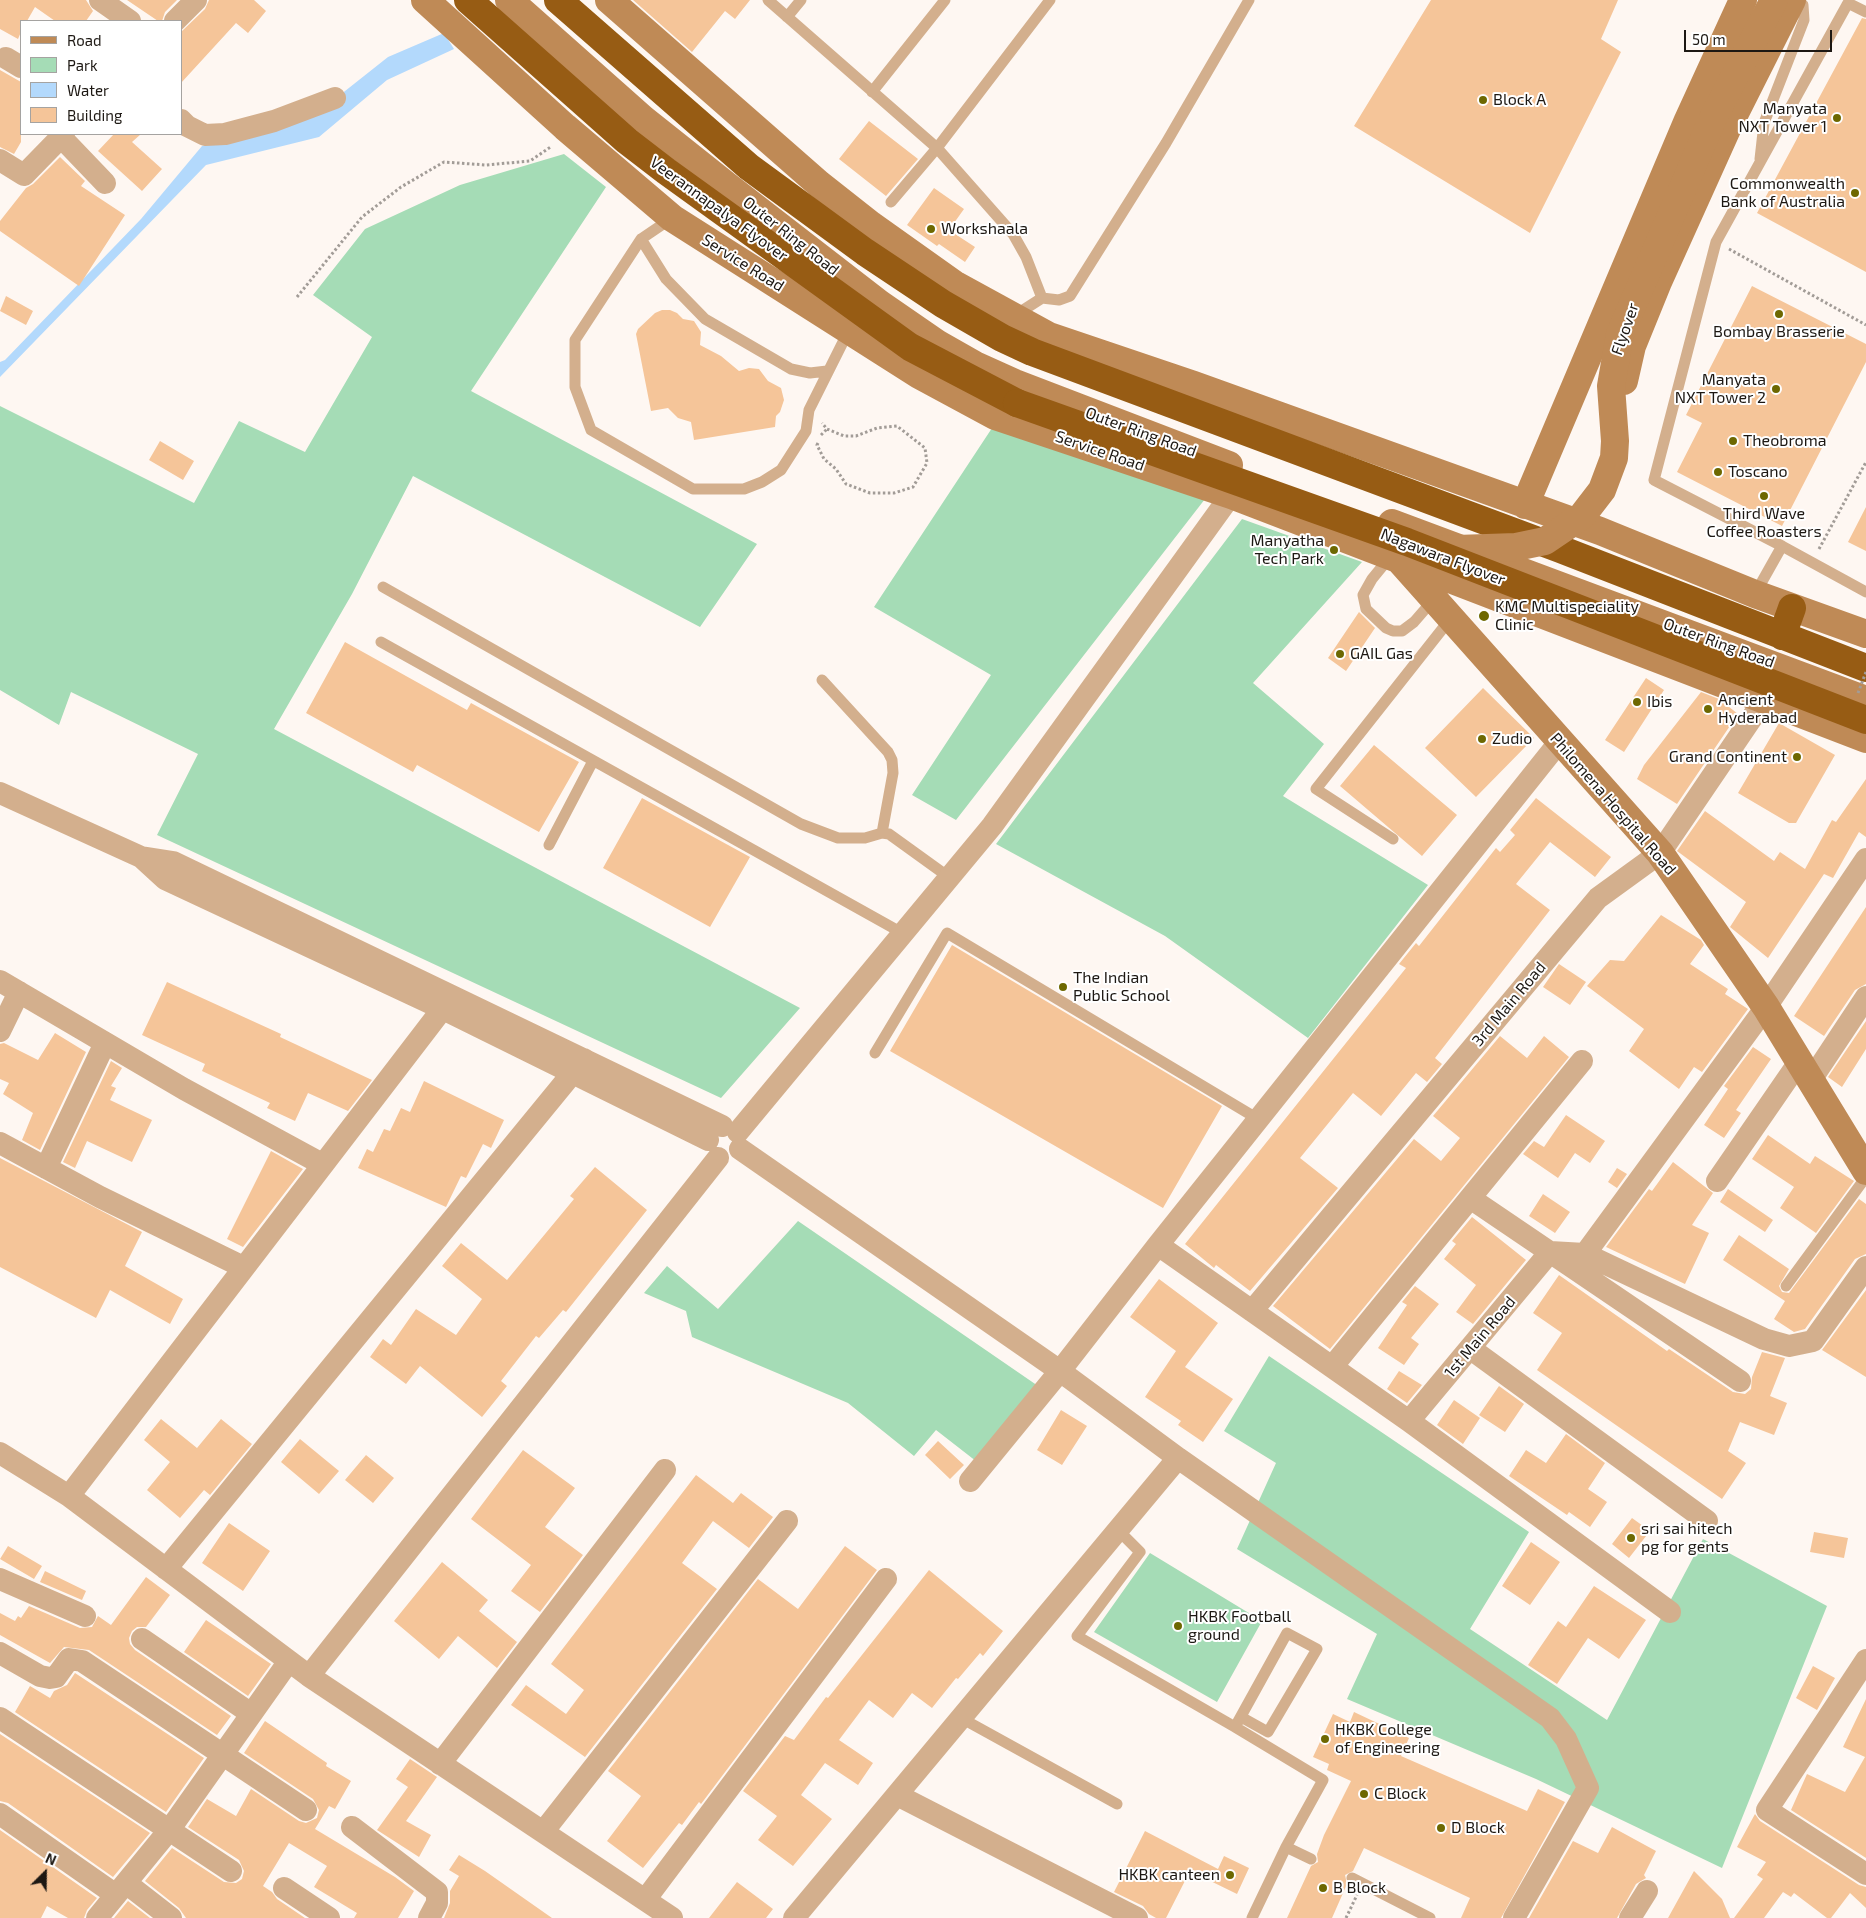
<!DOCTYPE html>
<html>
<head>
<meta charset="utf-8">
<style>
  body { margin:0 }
  #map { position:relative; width:1866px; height:1918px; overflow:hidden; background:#fef7f2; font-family:"Exo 2",sans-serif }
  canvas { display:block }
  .legend { position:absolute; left:20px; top:20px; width:162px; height:115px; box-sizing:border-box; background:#fff; border:1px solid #a5a3a1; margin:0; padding:6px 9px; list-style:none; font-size:15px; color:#1d1813 }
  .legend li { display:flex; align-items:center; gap:10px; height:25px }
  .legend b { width:25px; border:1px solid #a5a3a1 }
  .north { position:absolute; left:20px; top:1848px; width:50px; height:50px; -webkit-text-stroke:4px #fff; paint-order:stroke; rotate:23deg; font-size:14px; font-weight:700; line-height:20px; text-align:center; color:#1d1813 }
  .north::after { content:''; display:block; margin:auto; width:18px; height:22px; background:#1d1813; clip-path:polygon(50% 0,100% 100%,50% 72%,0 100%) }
  .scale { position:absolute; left:1684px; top:30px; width:148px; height:22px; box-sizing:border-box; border:2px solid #1d1813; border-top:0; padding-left:6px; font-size:15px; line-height:18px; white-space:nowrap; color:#1d1813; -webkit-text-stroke:4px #fff; paint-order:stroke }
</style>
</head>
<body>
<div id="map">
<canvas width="1866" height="1918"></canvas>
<ul class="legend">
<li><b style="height:6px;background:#bf8a56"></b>Road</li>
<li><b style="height:14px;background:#a5dcb6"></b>Park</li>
<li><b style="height:14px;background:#b3d9fc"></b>Water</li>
<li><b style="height:14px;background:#f5c599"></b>Building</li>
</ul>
<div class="north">N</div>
<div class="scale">50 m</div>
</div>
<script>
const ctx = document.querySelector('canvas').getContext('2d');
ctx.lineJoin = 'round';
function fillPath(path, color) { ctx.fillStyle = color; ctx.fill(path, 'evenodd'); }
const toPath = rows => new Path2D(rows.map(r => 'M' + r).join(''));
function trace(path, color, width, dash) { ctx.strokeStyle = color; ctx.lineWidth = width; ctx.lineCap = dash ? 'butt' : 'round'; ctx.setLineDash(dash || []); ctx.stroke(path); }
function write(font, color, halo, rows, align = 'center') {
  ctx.font = font + ' "Exo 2",sans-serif'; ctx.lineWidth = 4; ctx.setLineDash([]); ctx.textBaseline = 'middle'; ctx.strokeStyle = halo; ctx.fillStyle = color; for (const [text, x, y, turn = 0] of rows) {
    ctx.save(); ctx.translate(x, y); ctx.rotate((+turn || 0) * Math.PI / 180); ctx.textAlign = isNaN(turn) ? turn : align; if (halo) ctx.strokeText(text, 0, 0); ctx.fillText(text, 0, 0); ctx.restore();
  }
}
const green = toPath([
  [564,154,606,187,471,391,757,544,700,627,413,476,352,594,274,729,800,1008,721,1098,157,835,198,754,71,692,59,725,0,690,0,406,194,503,239,421,305,452,372,337,313,295,365,229,460,185],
  [994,425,1205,499,956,820,912,795,991,675,874,607],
  [1242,519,1362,562,1253,683,1324,744,1283,796,1428,885,1308,1038,1165,936,996,844],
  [798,1221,1041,1388,981,1465,936,1430,914,1456,848,1403,692,1337,686,1311,644,1293,667,1266,718,1309],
  [1269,1356,1529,1532,1470,1629,1607,1720,1703,1539,1827,1606,1722,1868,1536,1779,1347,1699,1377,1634,1237,1549,1276,1463,1224,1431],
  [1150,1553,1262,1621,1217,1702,1094,1632]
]);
const water = toPath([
  [444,33,454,49,387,80,319,137,206,165,0,377,0,362,5,360,141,219,202,146,311,118,388,57]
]);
const building = toPath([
  [0,0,86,0,93,11,86,21,55,21,35,7,27,21,21,21,21,32,18,39,0,29],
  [127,0,177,0,165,12,162,21,158,21],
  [209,0,254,0,266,11,248,33,236,23,181,83,181,32,205,9],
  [633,0,750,0,735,19,725,11,692,52],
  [1431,0,1618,0,1601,39,1621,52,1530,233,1354,126],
  [1862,18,1866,19,1866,272,1757,213],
  [0,70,21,82,21,142,14,154,0,147],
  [869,121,918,159,886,196,839,159],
  [114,134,141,134,132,142,162,169,142,191,98,151],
  [60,157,85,181,81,186,125,215,79,286,0,231,0,221,26,188,33,184],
  [934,188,964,209,949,230,975,247,965,262,939,244,937,246,907,225],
  [1752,286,1866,344,1866,362,1782,526,1677,472,1702,423,1686,415],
  [6,296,33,311,26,325,0,311],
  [662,310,670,310,677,313,683,319,694,321,701,332,700,345,721,356,739,371,749,368,759,369,768,381,781,388,784,400,780,412,776,416,775,427,694,440,691,422,678,418,668,408,651,411,636,334,638,329,655,313],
  [160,441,194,461,183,480,149,460],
  [1866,507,1866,551,1848,542],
  [1359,612,1375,628,1346,671,1328,658],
  [345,642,467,710,471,703,579,762,539,832,417,765,413,772,306,713],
  [1646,678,1664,690,1624,752,1605,740],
  [1483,688,1534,738,1476,797,1425,748],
  [1701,692,1719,699,1738,714,1677,804,1637,779,1644,765],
  [1779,723,1835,755,1796,823,1789,823,1738,793],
  [1374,745,1457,815,1422,856,1340,786],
  [1866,779,1866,837,1859,832,1833,878,1824,874,1768,958,1730,927,1746,902,1677,851,1705,811,1774,861,1780,852,1805,869,1832,820,1836,822],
  [642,798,750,857,710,927,603,868],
  [1536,798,1611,857,1595,877,1550,842,1516,884,1550,910,1435,1058,1442,1064,1427,1082,1416,1073,1381,1116,1353,1093,1300,1158,1338,1188,1250,1291,1216,1265,1214,1268,1185,1244,1406,968,1399,964,1416,943,1419,946,1496,848,1500,852,1515,835,1510,830],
  [1866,907,1866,984,1855,990,1824,1036,1794,1016],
  [1661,915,1701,940,1704,945,1690,964,1728,989,1725,994,1748,1009,1702,1072,1694,1067,1679,1089,1629,1051,1644,1029,1587,986,1610,960,1624,961],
  [952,945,1222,1106,1163,1208,890,1051],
  [1559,964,1586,982,1570,1005,1543,987],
  [167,982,281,1034,280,1037,372,1080,348,1111,308,1093,295,1121,267,1108,270,1103,202,1071,205,1064,142,1035],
  [1866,1021,1866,1049,1842,1087,1828,1077],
  [55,1033,86,1052,40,1150,22,1140,33,1113,3,1094,9,1083,0,1079,0,1044,4,1043,38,1060],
  [1500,1036,1527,1058,1544,1036,1569,1057,1330,1349,1273,1306,1414,1139,1441,1161,1460,1138,1433,1116],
  [1753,1047,1771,1059,1736,1110,1741,1113,1724,1138,1704,1125,1728,1089,1724,1086],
  [111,1061,122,1068,111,1086,116,1088,110,1100,152,1120,132,1162,87,1141,75,1168,63,1162],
  [424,1081,504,1120,491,1148,483,1144,466,1178,461,1176,446,1207,358,1168,367,1149,373,1152,384,1129,390,1131,401,1108,410,1112],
  [1566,1115,1605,1141,1590,1163,1575,1153,1558,1178,1523,1154,1534,1141,1544,1147],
  [1768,1135,1810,1164,1815,1156,1854,1181,1816,1233,1780,1208,1794,1187,1752,1159],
  [271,1151,303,1169,243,1247,227,1239],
  [0,1158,142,1232,125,1266,183,1299,170,1324,110,1290,96,1318,0,1267],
  [1673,1162,1713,1193,1692,1225,1709,1233,1685,1284,1606,1247,1649,1189,1652,1191],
  [595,1167,647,1210,566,1312,563,1310,539,1338,536,1336,501,1381,507,1386,482,1417,420,1366,406,1384,370,1357,383,1339,391,1345,416,1309,456,1335,482,1299,442,1266,461,1243,507,1280,574,1199,570,1196],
  [1617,1168,1627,1174,1617,1188,1608,1182],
  [1728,1189,1773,1220,1765,1232,1720,1202],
  [1543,1194,1570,1212,1555,1233,1529,1216],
  [1859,1199,1866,1204,1866,1254,1855,1259,1805,1329,1794,1332,1774,1319,1785,1301,1723,1260,1739,1235,1789,1269,1779,1286,1782,1292,1789,1293],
  [1472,1217,1526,1260,1473,1324,1456,1312,1476,1285,1444,1259,1456,1244,1452,1241],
  [1559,1275,1667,1351,1669,1349,1733,1392,1745,1394,1751,1389,1752,1377,1762,1352,1785,1358,1770,1396,1787,1403,1774,1435,1740,1422,1728,1451,1746,1463,1722,1499,1537,1370,1562,1333,1533,1313],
  [1159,1279,1218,1323,1185,1367,1233,1399,1203,1442,1178,1425,1181,1421,1145,1397,1176,1351,1130,1317],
  [1415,1286,1439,1304,1411,1338,1419,1344,1404,1365,1378,1348,1407,1305,1402,1302],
  [1866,1290,1866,1377,1822,1350],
  [1399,1371,1422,1385,1407,1403,1387,1389],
  [1499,1386,1524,1404,1505,1432,1479,1415],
  [1454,1400,1480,1418,1463,1444,1437,1425],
  [1061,1410,1087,1426,1062,1465,1037,1450],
  [161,1419,197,1448,221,1419,252,1444,210,1495,204,1490,180,1518,147,1490,170,1462,144,1440],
  [1566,1434,1605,1463,1588,1489,1607,1502,1590,1527,1569,1512,1567,1515,1509,1476,1526,1450,1546,1463],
  [300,1439,339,1471,319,1494,281,1462],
  [938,1441,964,1465,950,1479,925,1455],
  [523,1450,575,1488,545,1527,583,1555,540,1612,511,1591,531,1565,471,1519],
  [366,1455,394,1478,373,1503,345,1480],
  [696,1475,733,1503,741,1493,773,1517,749,1548,713,1521,682,1563,717,1589,585,1757,511,1705,526,1685,566,1714,584,1690,551,1664],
  [1632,1518,1650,1531,1629,1558,1612,1544],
  [229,1523,270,1551,243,1591,202,1563],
  [1814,1532,1848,1538,1844,1558,1810,1552],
  [1531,1542,1560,1562,1530,1605,1502,1586],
  [8,1546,42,1566,34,1579,0,1559],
  [845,1546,877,1570,701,1804,699,1802,682,1825,679,1823,643,1868,607,1841,641,1796,608,1771,758,1579,798,1609],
  [442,1562,488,1600,479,1611,517,1642,497,1668,458,1636,439,1659,394,1621],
  [929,1570,1003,1631,983,1656,980,1653,958,1679,956,1678,932,1708,912,1693,893,1718,869,1700,839,1740,873,1763,858,1785,825,1763,801,1795,832,1819,793,1866,758,1840,777,1816,743,1791,785,1736,794,1740,826,1697,828,1698],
  [45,1571,86,1591,82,1600,40,1582],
  [146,1577,170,1595,146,1627,137,1627,132,1631,129,1638,130,1644,135,1650,231,1716,217,1735,89,1650,64,1647,50,1663,0,1635,0,1613,15,1621,18,1616,21,1618,29,1606,80,1628,92,1627,98,1616,111,1625],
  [1594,1586,1646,1620,1619,1659,1588,1638,1557,1684,1528,1665,1558,1621,1566,1627],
  [206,1620,271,1664,248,1696,184,1652],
  [1813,1666,1835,1678,1817,1710,1796,1698],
  [75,1673,204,1758,166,1812,15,1712,30,1686,50,1698,54,1691,67,1685],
  [1866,1699,1866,1858,1791,1810,1807,1774,1845,1792,1865,1757,1843,1747],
  [1354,1712,1409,1738,1401,1756,1527,1811,1538,1789,1565,1802,1501,1918,1461,1918,1470,1898,1364,1848,1353,1871,1345,1875,1347,1884,1332,1918,1287,1918,1311,1866,1318,1862,1317,1854,1324,1835,1351,1781,1327,1770,1329,1764,1313,1757,1333,1714,1350,1722],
  [265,1721,327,1763,326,1766,351,1781,335,1809,329,1806,315,1829,395,1877,414,1891,398,1918,354,1918,357,1913,314,1887,327,1866,289,1843,263,1886,272,1892,277,1899,305,1918,186,1918,179,1908,145,1881,172,1848,224,1882,236,1883,242,1879,244,1871,239,1860,188,1827,207,1799,236,1816,251,1789,299,1821,306,1823,317,1818,319,1810,313,1799,244,1753],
  [0,1734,150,1833,113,1877,8,1803,0,1801],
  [410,1759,437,1777,406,1821,431,1835,419,1857,377,1830,408,1787,396,1779],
  [1755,1814,1760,1821,1859,1885,1866,1887,1866,1908,1850,1893,1831,1918,1827,1918,1794,1893,1791,1897,1783,1892,1764,1918,1734,1918,1763,1879,1757,1875,1766,1862,1737,1847],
  [1612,1827,1656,1851,1644,1875,1646,1878,1636,1884,1617,1918,1529,1918,1573,1841,1598,1853],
  [0,1830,97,1898,87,1910,84,1918,68,1918,47,1906,41,1918,0,1918],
  [1145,1831,1218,1869,1224,1856,1249,1868,1237,1894,1190,1871,1166,1918,1156,1918,1149,1914,1143,1906,1114,1892],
  [459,1855,485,1871,552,1918,444,1918,450,1903,450,1891,459,1876,449,1870],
  [1694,1871,1722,1899,1730,1918,1668,1918],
  [737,1882,773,1909,766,1918,709,1918],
  [128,1901,150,1918,114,1918]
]);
const path = toPath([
  [1729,249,1866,325],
  [297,297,362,217,401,187,444,162,486,165,530,161,552,146],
  [821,435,827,429],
  [818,443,817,445,824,459,836,469,846,484,870,493,894,493,913,487,927,463,925,448,897,426,877,428,856,436,844,436,827,429,822,423],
  [1819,549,1866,462],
  [1346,1918,1357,1895]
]);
const lane = toPath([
  [768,0,937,148,1013,234,1026,257,1042,298,1014,316],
  [787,17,801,0],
  [872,92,945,0],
  [1760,159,1764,123,1804,20,1803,5,1798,0],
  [891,202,937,148,1050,0],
  [672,218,641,239,666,279,705,319,791,369,810,373,827,371],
  [641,239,575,340,575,387,591,430,693,489,744,489,762,482,781,470,806,431,809,410,849,330],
  [1042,298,1059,300,1070,296,1166,143,1249,0],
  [1782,546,1654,480,1716,242,1848,3,1866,12],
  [1390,557,1372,579,1363,595,1366,609,1386,628,1393,631,1402,631,1414,622,1434,599],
  [383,587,801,824,838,838,865,838,882,833,889,834,950,878],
  [1755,594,1782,546,1866,592],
  [381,642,904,934],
  [822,680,888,752,892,760,893,773,882,833],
  [1393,839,1316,789,1451,618],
  [549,845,593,761],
  [875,1053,947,933,1258,1119],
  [1786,1286,1866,1177],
  [1118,1530,1140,1552,1077,1636,1235,1727,1287,1633,1317,1649,1268,1732,1241,1717],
  [961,1718,1117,1804],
  [1235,1727,1323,1780,1286,1847,1311,1859],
  [1352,1878,1430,1918],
  [1252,1918,1286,1847]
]);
const street = toPath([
  [100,0,130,21],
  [175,21,196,0],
  [6,58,21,67],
  [181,120,187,126,205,135,225,134,274,121,335,98],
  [61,137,105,183],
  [0,160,24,175,64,134],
  [0,793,141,857,173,862,722,1126],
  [141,857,165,879,443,1009,708,1140],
  [0,981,184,1089,322,1164],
  [0,1031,19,992],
  [1811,1080,1866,997],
  [738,1132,992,826,1231,495],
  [0,1143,100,1197,243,1267],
  [740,1149,1060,1371,1178,1458,1550,1718,1566,1739,1588,1788,1514,1918],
  [46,1168,105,1043],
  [1717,1181,1799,1062],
  [1470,1198,1740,1381],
  [1158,1245,1409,1421,1670,1612],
  [1550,1252,1585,1254,1764,1339,1789,1346,1813,1341,1866,1267],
  [1585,1254,1766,1007,1866,859],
  [1252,1311,1598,898,1660,853,1764,700],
  [1471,1349,1707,1521],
  [1332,1367,1582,1061],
  [1409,1421,1550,1252],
  [0,1453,69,1496,309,1676,672,1918],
  [970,1481,1060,1371,1158,1245,1560,741],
  [69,1496,450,999],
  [166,1569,584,1059],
  [0,1579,85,1616],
  [142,1639,250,1713],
  [0,1653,40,1676,50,1678,56,1677,69,1659,82,1661,306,1810],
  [1866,1660,1767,1810,1866,1874],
  [309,1676,718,1158],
  [0,1718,231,1871],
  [440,1764,665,1470],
  [897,1795,1137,1918],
  [0,1814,116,1895],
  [352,1827,437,1892,437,1903,429,1918],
  [543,1832,787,1521],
  [126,1883,171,1918],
  [284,1888,329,1918],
  [645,1900,886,1579],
  [97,1918,170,1829,289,1661],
  [794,1918,1178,1458],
  [1630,1918,1647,1891]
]);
const secondary = toPath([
  [425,0,565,127,672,218,919,375,995,416,1231,495,1866,739],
  [509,0,643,119,726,185,880,304,938,344,975,365,1015,383,1229,465],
  [609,0,819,184,871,225,954,284,1049,336,1194,385,1600,531,1755,594,1866,634],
  [1624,381,1632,346,1658,282,1727,129,1792,0],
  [1525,505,1688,120,1743,0],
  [1392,523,1866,700],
  [1401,562,1660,853,1766,1007,1866,1171]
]);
const highway = toPath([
  [468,0,627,141,666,171,910,347,1017,403],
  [558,0,749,167,865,252,943,304,1002,338,1032,352,1560,549,1866,668],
  [1782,636,1792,608]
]);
const pathBridge = toPath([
  [1858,693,1866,672]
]);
const secondaryBridge = toPath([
  [1427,550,1516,547,1545,541,1582,516,1602,490,1614,458,1615,441,1611,386,1620,334,1713,118,1774,0]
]);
const highwayBridge = toPath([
  [1017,403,1407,542,1866,720]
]);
const markers = [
  [1483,100,5,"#6d6801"],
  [1837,118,5,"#6d6801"],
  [1855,193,5,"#6d6801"],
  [931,229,5,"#6d6801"],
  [1779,314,5,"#6d6801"],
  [1776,389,5,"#6d6801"],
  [1733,441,5,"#6d6801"],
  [1718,472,5,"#6d6801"],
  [1764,496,5,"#6d6801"],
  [1334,550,5,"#6d6801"],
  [1484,616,6,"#6d6801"],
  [1340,654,5,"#6d6801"],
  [1637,702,5,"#6d6801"],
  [1708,709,5,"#6d6801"],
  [1482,739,5,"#6d6801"],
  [1797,757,5,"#6d6801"],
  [1063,987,5,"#6d6801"],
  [1631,1538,5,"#6d6801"],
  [1178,1626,5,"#6d6801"],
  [1325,1739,5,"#6d6801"],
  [1364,1794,5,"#6d6801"],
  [1441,1828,5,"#6d6801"],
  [1230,1875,5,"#6d6801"],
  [1323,1888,5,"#6d6801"]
];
const poiNames = [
  ["Block A",1493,100],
  ["Manyata",1827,109,"right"],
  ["NXT Tower 1",1827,127,"right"],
  ["Commonwealth",1845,184,"right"],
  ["Bank of Australia",1845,202,"right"],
  ["Workshaala",941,229],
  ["Bombay Brasserie",1779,332,"center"],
  ["Manyata",1766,380,"right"],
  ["NXT Tower 2",1766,398,"right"],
  ["Theobroma",1743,441],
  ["Toscano",1728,472],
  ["Third Wave",1764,514,"center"],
  ["Coffee Roasters",1764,532,"center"],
  ["Manyatha",1324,541,"right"],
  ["Tech Park",1324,559,"right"],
  ["KMC Multispeciality",1495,607],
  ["Clinic",1495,625],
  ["GAIL Gas",1350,654],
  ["Ancient",1718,700],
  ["Hyderabad",1718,718],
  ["Ibis",1647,702],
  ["Zudio",1492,739],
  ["Grand Continent",1787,757,"right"],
  ["The Indian",1073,978],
  ["Public School",1073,996],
  ["sri sai hitech",1641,1529],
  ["pg for gents",1641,1547],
  ["HKBK Football",1188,1617],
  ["ground",1188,1635],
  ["HKBK College",1335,1730],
  ["of Engineering",1335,1748],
  ["C Block",1374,1794],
  ["D Block",1451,1828],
  ["HKBK canteen",1220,1875,"right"],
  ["B Block",1333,1888]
];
const streetNames = [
  ["Veerannapalya Flyover",719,209,36],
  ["Outer Ring Road",791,236,38],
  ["Service Road",743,263,32],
  ["Flyover",1625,329,-71],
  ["Outer Ring Road",1141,432,20],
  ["Service Road",1100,451,19],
  ["Nagawara Flyover",1443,557,21],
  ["Outer Ring Road",1719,643,20],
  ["Philomena Hospital Road",1613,804,49],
  ["3rd Main Road",1509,1004,-50],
  ["1st Main Road",1480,1337,-50]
];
fillPath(green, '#a5dcb6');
fillPath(water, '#b3d9fc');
fillPath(building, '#f5c599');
trace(path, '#a29c97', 3, [2.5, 2.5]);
trace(lane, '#d3af8d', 11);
trace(street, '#d3af8d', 22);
trace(secondary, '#bf8a56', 28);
trace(highway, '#975c14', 28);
trace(pathBridge, '#a29c97', 3, [2.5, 2.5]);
trace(secondaryBridge, '#bf8a56', 28);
trace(highwayBridge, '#975c14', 28);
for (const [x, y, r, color] of markers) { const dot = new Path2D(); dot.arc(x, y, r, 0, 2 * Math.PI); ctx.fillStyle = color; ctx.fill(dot); trace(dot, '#fff', 2); }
write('16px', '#1d1813', '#fff', poiNames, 'left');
write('16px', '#1d1813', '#fff', streetNames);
</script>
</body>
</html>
